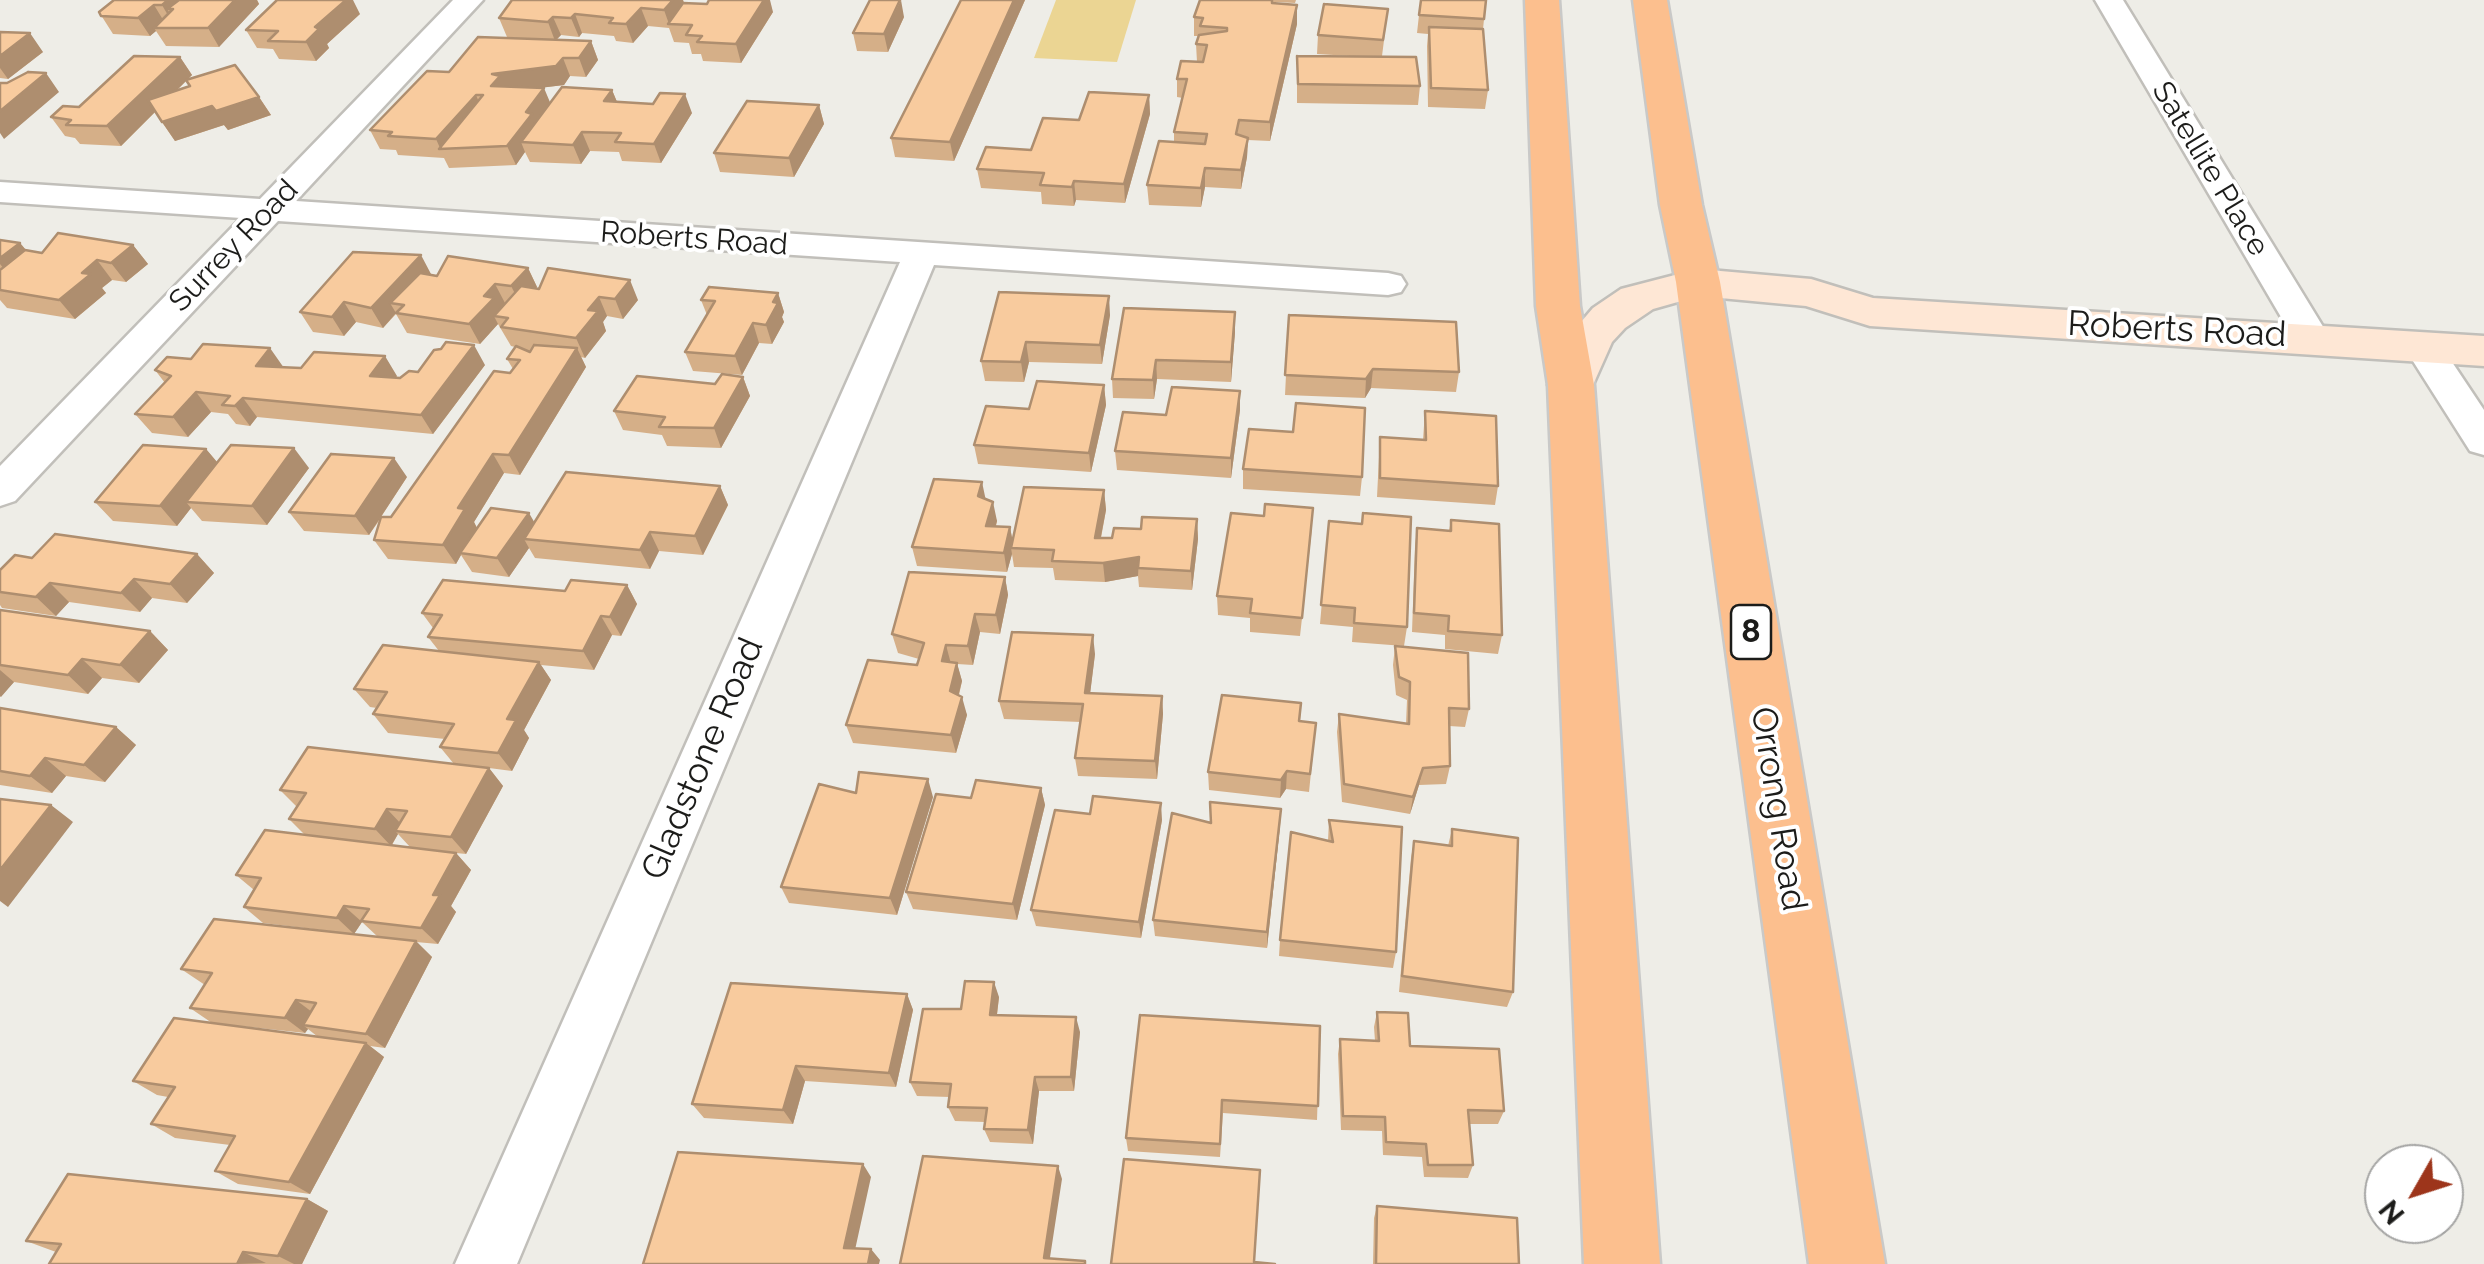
<!DOCTYPE html>
<html>
<head>
<meta charset="utf-8">
<style>
  body { margin:0 }
  #map { position:relative; width:2484px; height:1264px; overflow:hidden; background:#eeede7; font-family:Raleway,sans-serif }
  canvas { display:block }
  .north { position:absolute; left:2364px; top:1144px; width:100px; height:100px; box-sizing:border-box; background:#fff; border:2px solid #a4a4a3; border-radius:50%; rotate:231deg; font-size:28px; font-weight:700; line-height:40px; text-align:center; color:#1c1c1a }
  .north::after { content:''; display:block; margin:auto; width:35px; height:45px; background:#9d351b; clip-path:polygon(50% 0,100% 100%,50% 72%,0 100%) }
</style>
</head>
<body>
<div id="map">
<canvas width="2484" height="1264"></canvas>
<div class="north">N</div>
</div>
<script>
const ctx = document.querySelector('canvas').getContext('2d');
ctx.lineJoin = 'round';
function fillPath(path, color) { ctx.fillStyle = color; ctx.fill(path, 'evenodd'); }
const toPath = rows => new Path2D(rows.map(r => 'M' + r).join(''));
function trace(path, color, width, dash) { ctx.strokeStyle = color; ctx.lineWidth = width; ctx.lineCap = dash ? 'butt' : 'round'; ctx.setLineDash(dash || []); ctx.stroke(path); }
function write(font, color, halo, rows, align = 'center') {
  ctx.font = font + ' Raleway,sans-serif'; ctx.lineWidth = 8; ctx.setLineDash([]); ctx.textBaseline = 'middle'; ctx.strokeStyle = halo; ctx.fillStyle = color; for (const [text, x, y, turn = 0] of rows) {
    ctx.save(); ctx.translate(x, y); ctx.rotate((+turn || 0) * Math.PI / 180); ctx.textAlign = isNaN(turn) ? turn : align; if (halo) ctx.strokeText(text, 0, 0); ctx.fillText(text, 0, 0); ctx.restore();
  }
}
const green = toPath([
  [1056,0,1136,0,1117,62,1034,58]
]);
const minor = toPath([
  [453,0,483,0,296,201,1388,273,1401,276,1406,284,1401,292,1388,295,934,265,517,1264,455,1264,900,262,278,221,15,501,0,506,0,466,241,218,0,202,0,182,260,199,453,0],
  [2095,0,2123,0,2330,338,2324,346,2311,350,2298,346,2095,0],
  [2423,335,2436,338,2484,410,2484,455,2470,451,2404,347,2410,338,2423,335]
]);
const secondary = toPath([
  [1698,269,1811,279,1873,298,2484,336,2484,366,1870,326,1806,306,1699,296,1653,309,1625,328,1612,342,1588,396,1571,401,1554,396,1548,385,1569,336,1593,308,1621,289,1698,269]
]);
const trunk = toPath([
  [1525,0,1559,0,1580,306,1594,385,1660,1264,1584,1264,1548,385,1536,306,1525,0],
  [1633,0,1667,0,1702,205,1720,282,1885,1264,1809,1264,1676,282,1660,205,1633,0]
]);
const wall = toPath([
  [114,0,257,0,259,4,219,47,166,46,156,31,150,36,113,34,99,12],
  [683,0,684,3,773,12,741,63,703,61,701,54,692,54,689,43,674,42,669,28,648,26,633,43,616,41,614,36,582,33,579,37,561,35,556,40,591,41,598,60,586,77,570,76,564,85,538,88,550,103,612,90,617,102,692,113,661,163,622,161,619,152,590,151,581,164,530,162,525,152,516,165,449,168,444,158,398,155,396,150,380,149,370,130,449,72,526,39,507,37,499,18],
  [961,0,1025,0,954,161,895,157,891,138],
  [1200,0,1296,0,1295,3,1276,2,1276,4,1297,5,1297,24,1270,141,1248,140,1247,157,1241,189,1205,187,1201,207,1149,205,1147,185,1174,142,1174,132,1183,98,1177,97,1177,79,1197,62,1196,44,1198,36,1194,36,1194,17],
  [1486,0,1483,29,1488,90,1485,109,1428,107,1427,46,1428,34,1417,33,1419,15],
  [1388,9,1382,56,1420,86,1418,105,1297,103,1297,56,1350,56,1317,54,1318,35],
  [360,14,327,44,329,48,316,61,279,59,273,49,257,48,246,30],
  [904,17,888,52,857,51,853,33],
  [0,32,43,52,8,79,0,78],
  [180,57,192,75,188,79,259,97,271,115,228,130,224,125,175,141,155,112,121,146,80,144,75,138,65,136,51,117,79,107],
  [186,81,190,87,176,91],
  [1149,95,1150,114,1125,203,1076,200,1074,206,1042,204,1041,192,981,188,977,169,1031,150,1079,120],
  [819,105,824,124,794,177,720,172,714,153],
  [0,240,20,243,26,250,42,253,133,245,148,264,126,282,112,280,102,288,106,293,75,319,7,308,0,300],
  [528,268,537,287,536,288,638,300,623,319,607,316,603,322,606,331,585,358,581,357,586,367,520,475,504,473,474,522,477,528,534,523,720,486,728,505,703,555,659,551,650,569,535,558,529,548,509,577,472,572,461,555,456,564,388,559,374,540,381,518,369,535,304,531,289,512,407,477,381,517,391,517,513,369,507,359,515,347,511,346,498,324,480,344,407,333,396,314,383,328,356,322,344,336,313,332,300,312,431,275,437,276],
  [999,292,1110,315,1102,364,1029,362,1024,382,985,381,981,361],
  [778,293,784,312,782,317,784,322,772,344,759,343,742,375,693,371,685,352,707,315,701,300],
  [1235,312,1235,332,1231,382,1157,379,1154,399,1113,398,1112,379],
  [1289,315,1459,372,1456,392,1371,388,1365,398,1285,395],
  [485,365,433,434,257,417,250,426,236,424,228,414,211,412,188,437,152,433,135,414,165,383,155,370,284,367,397,376,395,378,400,378,418,372],
  [743,377,750,396,721,448,667,446,662,435,623,430,614,411],
  [1104,385,1106,405,1091,472,978,464,974,445,1029,409],
  [1240,410,1231,478,1117,470,1115,451,1166,415],
  [1425,411,1498,486,1495,505,1377,497,1380,437,1423,440],
  [206,449,217,462,309,468,267,525,202,521,191,508,177,526,113,521,95,502],
  [1243,469,1362,477,1360,496,1243,489],
  [1104,490,1106,510,1101,538,1112,538,1141,529,1197,519,1198,539,1192,590,1139,587,1138,576,1105,582,1055,580,1053,568,1014,567,1012,554,1007,572,917,566,912,547,986,499,997,521,996,526,1010,527,1012,539],
  [1363,513,1407,627,1404,646,1352,642,1353,627,1320,624,1329,521,1362,524],
  [1451,520,1502,635,1498,654,1445,649,1445,635,1412,632,1415,547,1417,528,1449,531],
  [1312,528,1300,636,1250,632,1250,618,1218,615,1217,596],
  [197,554,214,573,187,603,152,598,140,612,69,602,56,616,2,608,0,605,0,570,32,558],
  [1005,577,1008,595,1000,634,980,632,973,665,957,664,962,681,959,695,967,715,956,753,853,743,846,725,917,665,919,659,898,653,892,634],
  [627,585,637,604,621,636,612,635,594,670,541,665,551,680,524,730,529,738,512,771,489,768,503,786,466,854,456,853,471,870,451,906,456,912,438,944,416,942,432,957,385,1048,370,1046,384,1057,310,1194,238,1184,215,1171,230,1145,175,1138,151,1124,168,1097,157,1095,133,1081,318,1037,308,1029,305,1033,212,1023,190,1008,205,985,181,969,378,937,362,922,354,934,263,923,244,907,254,890,236,875,304,834,289,819,297,807,280,790,454,764,440,747,445,739,388,733,373,714,377,708,370,707,354,689,439,651,428,637,433,628,422,613,565,591],
  [398,834,410,847,392,845],
  [0,610,150,631,168,650,139,683,102,678,88,694,14,682,0,697],
  [1395,646,1469,709,1465,727,1449,726,1450,766,1446,784,1419,785,1410,814,1342,802,1337,732,1339,714,1406,724,1407,700,1396,695,1393,665],
  [1095,654,1090,693,1162,696,1163,714,1157,779,1078,776,1075,758,1081,722,1004,719,999,701],
  [1301,703,1300,721,1316,723,1309,792,1286,789,1280,798,1209,790,1208,772],
  [0,708,116,727,136,745,105,782,66,776,52,793,0,785],
  [1041,788,1045,805,1017,920,913,909,906,892],
  [856,793,933,797,897,915,789,903,781,887],
  [1162,820,1141,938,1036,926,1031,910],
  [1329,820,1396,952,1393,968,1279,956,1280,940,1328,841],
  [1211,823,1280,826,1267,948,1155,936,1153,920],
  [1452,829,1513,992,1507,1007,1399,992,1411,858,1414,841,1448,846],
  [907,994,913,1010,896,1087,805,1081,793,1124,704,1118,692,1104],
  [999,997,997,1015,1080,1032,1074,1091,1039,1091,1033,1144,990,1142,984,1129,985,1122,955,1121,948,1107,950,1097,917,1096,910,1082,961,1009],
  [1377,1012,1410,1046,1504,1111,1498,1124,1469,1124,1473,1165,1468,1178,1424,1177,1422,1157,1383,1155,1382,1131,1341,1130,1338,1054,1340,1039,1375,1041,1374,1027],
  [1320,1026,1317,1120,1223,1113,1220,1157,1128,1151,1126,1138],
  [307,1199,328,1211,302,1264,49,1264,56,1252,26,1241],
  [1377,1206,1519,1264,1373,1264,1374,1218]
]);
const shadedWall = toPath([
  [168,0,198,0,173,9,167,9,176,22,173,24,162,5],
  [235,0,257,0,259,4,219,47,208,28],
  [346,0,353,0,360,14,327,44,329,48,316,61,306,42,315,27],
  [673,0,683,0,686,10,669,24,664,10],
  [764,0,770,0,773,12,741,63,736,44],
  [901,0,904,17,888,52,884,34],
  [1014,0,1025,0,954,161,950,142],
  [154,5,165,23,154,28,156,31,150,36,138,18],
  [1297,5,1297,24,1270,141,1270,122],
  [641,8,648,26,633,43,626,24],
  [575,14,582,33,579,37,571,18],
  [553,17,561,35,555,41,548,22],
  [30,33,43,52,8,79,0,68,0,56],
  [591,41,598,60,586,77,579,58],
  [180,57,192,75,121,146,107,126],
  [563,58,570,76,564,85,507,92,491,86,492,74],
  [46,73,59,92,4,139,0,133,0,111],
  [544,88,552,107,521,142,525,152,516,165,507,146,526,112],
  [612,90,620,109,604,101],
  [685,94,692,113,661,163,654,144],
  [476,95,484,114,440,148,436,139],
  [1149,95,1150,114,1125,203,1124,184],
  [259,97,271,115,228,130,224,125,175,141,162,122,212,106],
  [819,105,824,124,794,177,789,158],
  [582,132,590,151,581,164,573,145],
  [1248,138,1247,157,1241,189,1241,170],
  [1205,168,1205,187,1201,207,1201,188],
  [1074,181,1076,200,1074,206,1072,187],
  [20,243,36,262,13,280,0,264,0,258],
  [133,245,148,264,126,282,111,263],
  [421,255,431,274,390,303,396,313,383,328,371,308],
  [97,260,112,280,102,288,106,293,75,319,59,300,82,273],
  [528,268,537,287,521,305,511,286],
  [630,280,638,300,623,319,615,299],
  [495,284,505,303,494,316,498,324,480,344,469,324,484,296],
  [778,293,784,312,782,317,784,322,772,344,766,325,773,302],
  [1109,296,1110,315,1102,364,1100,345],
  [599,297,607,316,603,322,606,331,585,358,576,338,588,310],
  [344,302,356,322,344,336,332,317],
  [1235,312,1235,332,1231,382,1231,362],
  [753,323,759,343,742,375,735,356],
  [1026,342,1029,362,1024,382,1021,362],
  [474,345,485,365,433,434,421,415],
  [270,348,284,368,256,366],
  [577,348,586,367,520,475,509,455],
  [385,356,397,376,383,395,370,376],
  [1156,360,1157,379,1154,399,1153,380],
  [1373,369,1371,388,1365,398,1366,379],
  [743,377,750,396,721,448,714,428],
  [1104,385,1106,405,1091,472,1089,453],
  [1240,391,1240,410,1231,478,1231,458],
  [196,392,211,412,188,437,173,417],
  [243,398,257,417,250,426,235,406],
  [294,448,309,468,267,525,252,506],
  [206,449,222,468,186,502,191,508,177,526,160,506],
  [493,454,504,473,474,522,477,528,460,553,461,555,456,564,443,545,458,508],
  [394,458,407,477,369,535,355,516],
  [982,482,986,501,978,496],
  [720,486,728,505,703,555,695,536],
  [1104,490,1106,510,1097,557,1095,538],
  [993,502,997,521,990,545,986,526],
  [529,513,540,532,524,539,529,548,509,577,497,558],
  [1197,519,1198,539,1192,590,1191,571],
  [1010,527,1014,548,1011,548,1012,554,1007,572,1004,553],
  [650,532,659,551,650,569,640,550],
  [197,554,214,573,187,603,170,584],
  [1139,557,1138,576,1105,582,1103,563],
  [1005,577,1008,595,1000,634,996,615],
  [134,579,152,598,140,612,121,593],
  [50,583,69,602,56,616,36,597],
  [627,585,637,604,621,636,610,617],
  [975,614,980,632,973,665,968,646],
  [601,616,612,635,594,670,583,651],
  [150,631,168,650,139,683,120,665],
  [1093,635,1095,654,1088,711,1085,693],
  [946,645,951,664,942,661],
  [82,659,102,678,88,694,68,675],
  [539,662,551,680,524,730,529,738,512,771,498,753,507,719],
  [957,663,962,681,955,709,950,691],
  [0,670,14,682,1,697,0,696],
  [1162,696,1163,714,1157,779,1155,761],
  [962,697,967,715,956,753,951,735],
  [116,727,136,745,105,782,84,765],
  [45,758,66,776,52,793,30,776],
  [489,768,503,786,466,854,451,837],
  [1423,768,1419,785,1410,814,1413,797],
  [1287,771,1286,789,1280,798,1281,780],
  [928,779,933,797,897,915,890,898],
  [1041,788,1045,805,1017,920,1013,904],
  [1161,803,1162,820,1141,938,1139,922],
  [51,805,73,822,8,907,0,901,0,870],
  [387,809,403,826,395,831,398,834,391,846,375,829],
  [1281,809,1280,826,1267,948,1267,932],
  [456,853,471,870,451,906,456,912,438,944,421,928,433,895],
  [344,906,362,922,354,934,337,918],
  [416,941,432,957,385,1048,366,1034],
  [994,982,999,997,995,1030,990,1015],
  [907,994,913,1010,896,1087,889,1073],
  [296,1000,316,1015,303,1025,308,1029,305,1033,285,1018],
  [1076,1017,1080,1032,1074,1091,1071,1077],
  [366,1043,384,1057,310,1194,289,1182],
  [796,1066,805,1081,793,1124,783,1110],
  [1035,1077,1039,1091,1033,1144,1028,1130],
  [863,1164,871,1177,853,1259,844,1248],
  [1058,1166,1062,1179,1049,1264,1044,1258],
  [307,1199,328,1211,302,1264,294,1264,278,1256],
  [871,1249,880,1260,879,1264,868,1264],
  [243,1252,266,1263,237,1264]
]);
const building = toPath([
  [114,0,168,0,162,5,154,5,138,18,101,16,99,12,114,0],
  [179,0,235,0,208,28,154,28,173,9,167,9,179,0],
  [277,0,346,0,315,27,319,29,306,42,268,41,278,31,246,30,277,0],
  [512,0,673,0,664,10,641,8,626,24,609,23,613,18,575,14,571,18,553,17,548,22,499,18,512,0],
  [709,0,764,0,736,44,697,42,702,36,686,35,692,25,668,24,683,3,707,4,709,0],
  [870,0,900,0,884,34,853,33,870,0],
  [961,0,1014,0,950,142,891,138,961,0],
  [1200,0,1272,0,1272,3,1297,5,1270,122,1239,120,1236,134,1248,138,1241,170,1205,168,1201,188,1147,185,1159,141,1205,144,1207,134,1174,132,1187,79,1177,79,1181,61,1203,62,1207,45,1196,44,1199,35,1227,31,1227,28,1200,26,1203,18,1194,17,1200,0],
  [1421,0,1486,0,1484,19,1419,15,1421,0],
  [1324,4,1388,9,1383,40,1318,35,1324,4],
  [1429,27,1483,29,1488,90,1431,88,1429,27],
  [0,32,30,33,0,56,0,32],
  [478,37,591,41,579,58,563,58,556,66,492,74,500,76,491,86,544,88,526,112,532,114,507,146,439,149,483,95,476,95,436,139,388,136,392,132,370,130,427,71,449,72,478,37],
  [134,56,180,57,107,126,66,125,71,120,51,117,63,106,79,107,134,56],
  [1297,56,1416,57,1420,86,1298,84,1297,56],
  [235,65,259,97,216,111,212,106,162,122,148,100,190,86,186,80,235,65],
  [28,72,46,73,0,111,0,83,7,83,28,72],
  [562,87,612,90,604,101,653,104,660,93,685,94,654,144,615,142,621,133,582,132,573,145,521,142,562,87],
  [1089,92,1149,95,1124,184,1074,181,1072,187,1040,185,1044,173,977,169,986,147,1031,150,1043,118,1079,120,1089,92],
  [747,101,819,105,789,158,714,153,747,101],
  [58,233,133,245,111,263,97,260,82,273,91,274,59,300,0,290,0,270,25,250,42,253,58,233],
  [0,240,20,243,0,258,0,240],
  [353,252,421,255,371,308,344,302,332,317,300,312,353,252],
  [448,256,528,268,511,286,495,284,484,296,494,298,469,324,396,313,404,305,390,303,420,273,437,276,448,256],
  [548,268,630,280,615,299,599,297,588,310,598,311,576,338,501,327,508,318,494,316,521,286,539,289,548,268],
  [709,287,778,293,773,302,778,303,766,325,753,323,735,356,685,352,715,301,701,300,709,287],
  [999,292,1109,296,1100,345,1026,342,1021,362,981,361,999,292],
  [1124,308,1235,312,1231,362,1156,360,1153,380,1112,379,1124,308],
  [1289,315,1456,322,1459,372,1373,369,1366,379,1285,375,1289,315],
  [446,342,474,345,421,415,243,398,235,406,222,405,230,396,196,392,173,417,135,414,171,376,155,370,167,357,191,359,203,344,270,348,256,366,301,368,314,352,385,356,370,376,400,378,409,371,418,372,434,350,441,349,446,342],
  [534,345,577,348,509,455,493,454,458,508,465,509,443,545,374,540,381,517,391,517,494,371,510,373,520,360,507,359,516,346,530,352,534,345],
  [722,374,743,377,714,428,659,427,665,417,614,411,637,376,715,384,722,374],
  [1037,381,1104,385,1089,453,974,445,986,406,1029,409,1037,381],
  [1172,387,1240,391,1231,458,1115,451,1123,412,1166,415,1172,387],
  [1296,403,1365,408,1362,477,1243,469,1249,429,1293,432,1296,403],
  [1425,411,1496,416,1498,486,1380,478,1380,437,1426,440,1425,411],
  [143,445,206,449,160,506,95,502,143,445],
  [231,445,294,448,252,506,186,502,231,445],
  [331,454,394,458,355,516,289,512,331,454],
  [566,472,720,486,695,536,650,532,640,550,524,539,566,472],
  [934,479,982,482,978,496,993,502,986,526,1010,527,1004,553,912,547,934,479],
  [1024,487,1104,490,1095,538,1112,538,1114,528,1141,529,1142,517,1197,519,1191,571,1138,568,1139,557,1103,563,1052,561,1054,550,1011,548,1024,487],
  [1265,504,1313,508,1302,618,1250,613,1252,599,1217,596,1231,513,1264,516,1265,504],
  [491,508,529,513,497,558,460,553,491,508],
  [1363,513,1411,517,1407,627,1354,623,1355,608,1321,605,1329,521,1362,524,1363,513],
  [1451,520,1499,524,1502,635,1448,631,1449,616,1414,613,1417,528,1451,531,1451,520],
  [55,534,197,554,170,584,134,579,121,593,50,583,36,597,0,592,0,570,15,555,32,558,55,534],
  [909,572,1005,577,996,615,975,614,968,646,946,645,942,661,957,663,950,691,962,697,951,735,846,725,868,660,917,665,924,643,892,634,909,572],
  [443,580,565,591,571,580,627,585,610,617,601,616,583,651,428,637,442,615,422,613,443,580],
  [0,610,150,631,120,665,82,659,68,675,0,665,0,610],
  [1012,632,1093,635,1085,693,1162,696,1155,761,1075,758,1083,704,999,701,1012,632],
  [383,645,539,662,507,719,516,720,498,753,440,747,454,724,373,714,387,692,354,689,383,645],
  [1395,646,1468,653,1469,709,1449,708,1450,766,1423,768,1413,797,1344,784,1339,714,1409,724,1410,682,1399,677,1395,646],
  [1222,695,1301,703,1299,721,1316,723,1310,774,1287,771,1281,780,1208,772,1222,695],
  [0,708,116,727,84,765,45,758,30,776,0,771,0,708],
  [308,747,489,768,451,837,395,831,407,811,387,809,375,829,289,819,306,793,280,790,308,747],
  [859,772,928,779,890,898,781,887,819,784,856,793,859,772],
  [976,780,1041,788,1013,904,906,892,936,794,971,798,976,780],
  [1093,796,1161,803,1139,922,1031,910,1055,810,1090,814,1093,796],
  [0,799,51,805,0,870,0,799],
  [1210,802,1281,809,1267,932,1153,920,1172,813,1211,823,1210,802],
  [1329,820,1402,827,1396,952,1280,940,1291,832,1333,842,1329,820],
  [1452,829,1518,838,1513,992,1402,976,1414,841,1452,846,1452,829],
  [265,830,456,853,433,895,440,895,421,928,361,921,369,909,344,906,337,918,244,907,261,878,236,875,265,830],
  [214,919,416,941,366,1034,303,1025,316,1003,296,1000,285,1018,190,1008,212,973,181,969,214,919],
  [965,981,994,982,990,1015,1076,1017,1071,1077,1035,1077,1028,1130,984,1129,987,1108,948,1107,951,1084,910,1082,923,1009,961,1009,965,981],
  [731,983,907,994,889,1073,796,1066,783,1110,692,1104,731,983],
  [1377,1012,1408,1013,1410,1046,1499,1049,1504,1111,1468,1110,1473,1165,1428,1165,1426,1144,1386,1142,1385,1117,1343,1116,1340,1039,1379,1041,1377,1012],
  [1140,1015,1320,1026,1318,1106,1222,1100,1220,1144,1126,1138,1140,1015],
  [174,1018,366,1043,289,1182,215,1171,235,1136,151,1124,175,1087,133,1081,174,1018],
  [678,1152,863,1164,844,1248,871,1249,868,1264,643,1264,678,1152],
  [923,1156,1058,1166,1044,1258,1085,1261,1085,1264,900,1264,923,1156],
  [1124,1159,1260,1170,1254,1262,1275,1264,1111,1264,1124,1159],
  [68,1174,307,1199,278,1256,243,1252,237,1264,49,1264,61,1244,26,1241,68,1174],
  [1377,1206,1517,1218,1519,1264,1376,1264,1377,1206]
]);
const farStreetnames = [
  ["Satellite Place",2210,169,59],
  ["Roberts Road",694,239,4],
  ["Surrey Road",234,246,-46]
];
const shields = [
  [1751,632,40]
];
const shieldNames = [
  ["8",1751,632]
];
const streetNames = [
  ["Roberts Road",2177,330,3],
  ["Gladstone Road",703,759,-67],
  ["Orrong Road",1778,809,81]
];
fillPath(green, '#ebd593');
trace(minor, '#c1bfba', 5);
trace(secondary, '#c1bfba', 5);
trace(trunk, '#c9c9c8', 5);
fillPath(minor, '#fff');
fillPath(secondary, '#fee7d5');
fillPath(trunk, '#fcbf8e');
fillPath(wall, '#d5af88');
fillPath(shadedWall, '#ae8e6f');
fillPath(building, '#f8cb9e');
trace(building, '#ae8e6f', 2.5);
write('30px', '#1c1c1a', '#fff', farStreetnames);
for (const [x, y, w] of shields) { const box = new Path2D(); box.roundRect(x - w / 2, y - 27, w, 54, 8); ctx.fillStyle = '#fff'; ctx.fill(box); trace(box, '#1c1c1a', 2.5); }
write('bold 32px', '#1c1c1a', null, shieldNames);
write('35px', '#1c1c1a', '#fff', streetNames);
</script>
</body>
</html>
